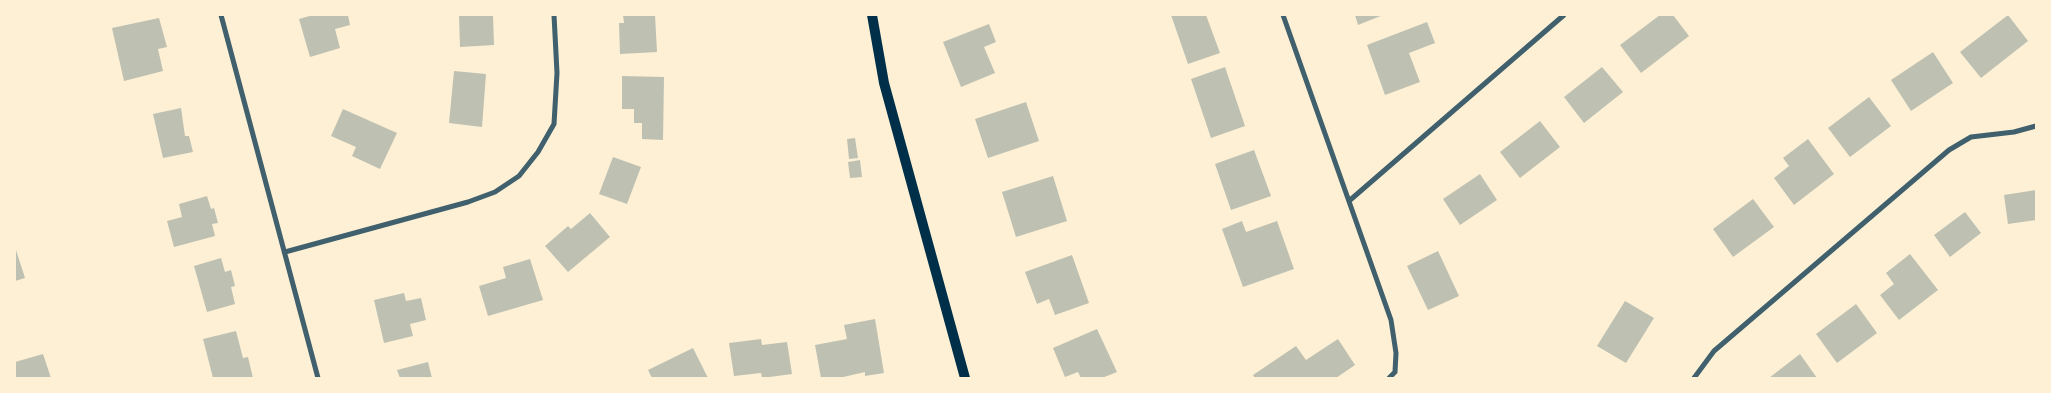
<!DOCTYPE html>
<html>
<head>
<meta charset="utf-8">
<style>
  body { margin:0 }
  #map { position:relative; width:2051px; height:393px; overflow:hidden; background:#fdf0d5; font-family:"Roboto Condensed",sans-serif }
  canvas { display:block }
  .frame { position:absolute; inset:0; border:16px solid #fdf0d5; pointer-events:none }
</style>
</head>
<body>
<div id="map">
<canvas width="2051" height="393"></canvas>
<div class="frame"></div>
</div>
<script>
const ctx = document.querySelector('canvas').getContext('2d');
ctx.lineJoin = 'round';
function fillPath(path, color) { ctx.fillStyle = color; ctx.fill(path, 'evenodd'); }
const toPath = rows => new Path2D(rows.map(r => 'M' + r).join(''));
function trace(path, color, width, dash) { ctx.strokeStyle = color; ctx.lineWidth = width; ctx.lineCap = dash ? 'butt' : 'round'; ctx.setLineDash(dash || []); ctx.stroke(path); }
const building = toPath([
  [313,15,348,15,350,25,335,29,340,48,310,57,299,19],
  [459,15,493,15,494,45,460,47],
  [623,15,655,15,657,52,620,54,619,23,624,23],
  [1171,15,1206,15,1220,53,1188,64],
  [1355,15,1383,15,1358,25],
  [1660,15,1673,15,1689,36,1641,73,1620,45],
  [2008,15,2028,41,1981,78,1960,52],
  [159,18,167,47,158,49,163,71,124,81,112,28],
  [1427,22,1435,43,1409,53,1420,82,1385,95,1367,45],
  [989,24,996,42,984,47,995,73,961,87,943,42],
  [1933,52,1953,83,1911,111,1891,80],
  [1225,67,1245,126,1211,138,1191,79],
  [1602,67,1623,92,1584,123,1564,97],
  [454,71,486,74,482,127,449,123],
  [622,76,664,77,663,140,642,139,642,123,634,123,634,109,622,109],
  [1869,97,1891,126,1850,157,1828,128],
  [1026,102,1039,141,988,158,975,119],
  [181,108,185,136,189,136,193,152,163,158,153,114],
  [343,109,397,133,380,169,352,156,356,147,331,136],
  [1540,121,1560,147,1520,178,1500,152],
  [855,138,858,158,849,159,847,139],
  [1808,139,1834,174,1794,205,1774,178,1789,166,1783,158],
  [1254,150,1271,196,1231,210,1215,164],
  [613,157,641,167,627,204,599,194],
  [860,160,862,177,850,178,848,162],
  [1480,174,1497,200,1460,225,1443,199],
  [1053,176,1067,221,1016,237,1002,192],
  [2036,190,2036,220,2008,224,2004,195],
  [207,196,211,209,214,208,218,223,212,224,215,236,174,247,167,221,182,217,179,204],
  [1753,199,1774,227,1733,257,1713,229],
  [1965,212,1981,233,1950,257,1934,235],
  [590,213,610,237,568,272,545,246,568,226,571,229],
  [1242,221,1246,232,1277,221,1294,269,1243,287,1222,229],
  [15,247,25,278,15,281],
  [1438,251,1459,296,1428,310,1407,266],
  [1910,254,1938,290,1899,320,1880,295,1894,284,1886,273],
  [1072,255,1089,303,1055,315,1049,299,1037,304,1025,272],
  [221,258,225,272,231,270,235,286,231,287,235,304,207,312,194,266],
  [530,259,543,300,488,316,479,286,506,278,503,267],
  [404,293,406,301,421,298,426,320,410,324,413,336,384,343,374,300],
  [1625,301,1654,318,1626,363,1597,346],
  [1856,304,1877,333,1837,363,1816,334],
  [875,319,884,373,865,376,865,372,839,378,821,378,815,345,847,339,844,325],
  [1097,329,1117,372,1102,378,1081,378,1078,372,1065,377,1053,348],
  [236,331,243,358,248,357,253,378,213,378,203,339],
  [761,339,762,345,787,342,792,374,762,378,761,373,734,376,729,343],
  [1338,339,1355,365,1336,378,1255,378,1253,375,1296,346,1306,360],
  [693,348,708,378,652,378,648,370],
  [43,354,51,378,15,378,15,362],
  [1800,354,1817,378,1769,378],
  [428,362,432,378,400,378,397,370]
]);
const minor = toPath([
  [221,15,318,378],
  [1283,15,1391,320,1396,353,1395,372,1389,378],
  [1349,201,1564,15],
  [285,252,468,202,495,192,519,176,538,152,554,124,557,73,554,15],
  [1694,378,1714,351,1949,150,1971,137,2014,132,2036,126]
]);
const secondary = toPath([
  [872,15,884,83,965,378]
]);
fillPath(building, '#bec0b2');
trace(minor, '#3f606c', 5);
trace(secondary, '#003049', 10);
</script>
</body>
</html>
